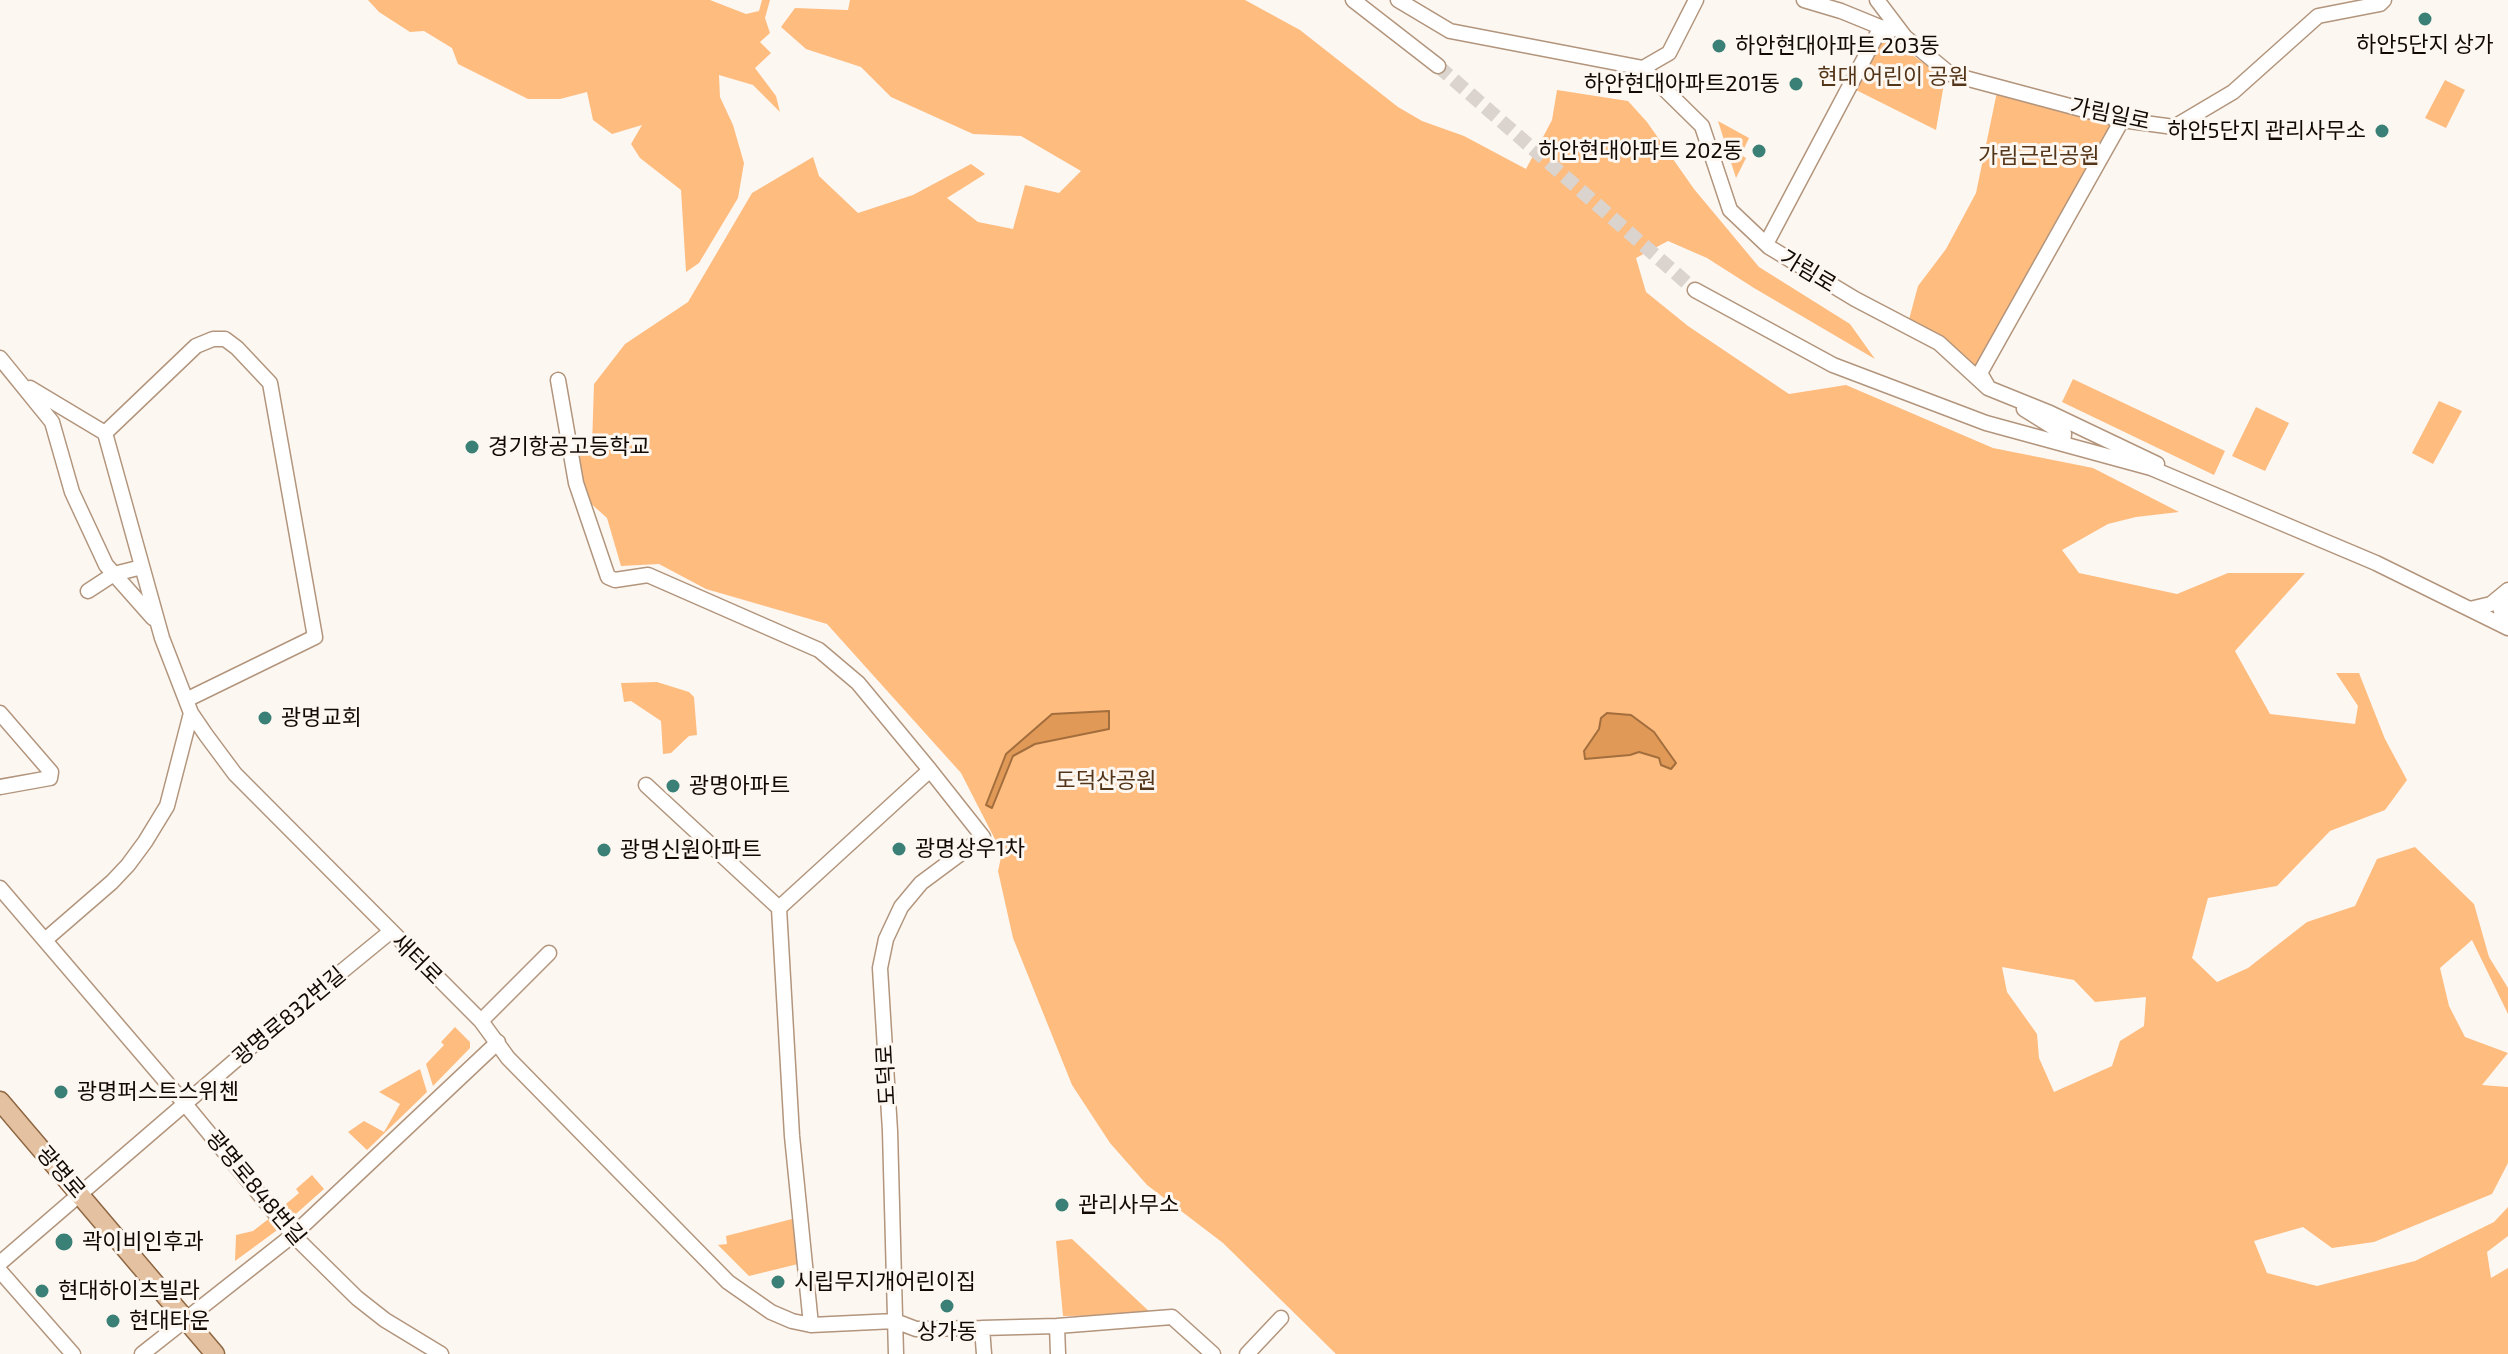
<!DOCTYPE html>
<html>
<head>
<meta charset="utf-8">
<style>
  body { margin:0 }
  canvas { display:block; background:#fdf7f2 }
</style>
</head>
<body>
<canvas width="2508" height="1354"></canvas>
<script>
const ctx = document.querySelector('canvas').getContext('2d');
ctx.lineJoin = 'round';
function fillPath(path, color) { ctx.fillStyle = color; ctx.fill(path, 'evenodd'); }
const toPath = rows => new Path2D(rows.map(r => 'M' + r).join(''));
function trace(path, color, width, dash) { ctx.strokeStyle = color; ctx.lineWidth = width; ctx.lineCap = dash ? 'butt' : 'round'; ctx.setLineDash(dash || []); ctx.stroke(path); }
function write(font, color, halo, rows, align = 'center') {
  ctx.font = font + ' "Exo 2","Noto Sans KR",sans-serif'; ctx.lineWidth = 6; ctx.setLineDash([]); ctx.textBaseline = 'middle'; ctx.strokeStyle = halo; ctx.fillStyle = color; for (const [text, x, y, turn = 0] of rows) {
    ctx.save(); ctx.translate(x, y); ctx.rotate((+turn || 0) * Math.PI / 180); ctx.textAlign = isNaN(turn) ? turn : align; if (halo) ctx.strokeText(text, 0, 0); ctx.fillText(text, 0, 0); ctx.restore();
  }
}
const green = toPath([
  [368,0,710,0,746,14,759,11,762,0,770,0,765,18,770,33,760,42,771,53,755,68,776,96,780,112,753,85,719,75,720,97,733,125,744,163,738,198,699,263,686,272,681,190,640,158,631,144,642,125,612,134,593,120,587,92,560,99,528,99,458,64,452,48,424,31,410,32,379,12],
  [850,0,1245,0,1300,30,1398,107,1422,121,1464,136,1526,169,1552,120,1557,90,1628,101,1647,122,1694,189,1759,267,1850,324,1875,359,1754,288,1707,258,1668,241,1636,258,1646,292,1688,326,1789,394,1846,385,1993,448,2093,468,2179,512,2136,517,2108,524,2062,550,2079,573,2177,594,2228,573,2305,573,2235,651,2270,714,2355,724,2358,706,2336,673,2359,673,2385,739,2407,780,2385,810,2330,831,2277,886,2208,898,2192,958,2217,982,2248,968,2307,922,2355,906,2377,859,2415,847,2474,904,2489,957,2508,988,2508,1014,2472,940,2440,968,2449,1006,2465,1037,2508,1053,2482,1085,2508,1087,2508,1163,2492,1194,2374,1242,2332,1248,2303,1227,2254,1241,2267,1273,2317,1286,2415,1261,2494,1222,2508,1207,2508,1236,2487,1252,2491,1278,2508,1268,2508,1354,1336,1354,1223,1243,1147,1185,1110,1143,1072,1085,1013,938,998,871,1002,853,961,773,827,624,706,589,659,564,621,566,607,518,588,501,576,447,592,445,594,384,625,344,688,302,752,193,813,157,819,176,858,213,913,195,971,164,985,174,947,198,978,222,1013,229,1025,185,1059,193,1081,171,1021,136,973,134,891,97,861,67,806,49,781,27,795,8,848,10],
  [2002,967,2074,980,2095,1002,2146,997,2144,1026,2120,1041,2112,1066,2054,1092,2039,1058,2037,1034,2007,992],
  [1879,32,1945,78,1936,130,1850,87],
  [2445,80,2465,90,2446,128,2425,118],
  [1998,87,2122,120,1980,373,1907,327,1918,286,1946,249,1976,193],
  [1718,121,1749,138,1741,155,1746,158,1736,178],
  [2073,379,2225,451,2214,475,2062,402],
  [2439,401,2462,411,2433,464,2412,453],
  [2256,407,2289,423,2265,471,2232,456],
  [657,682,689,692,694,697,697,735,689,736,671,753,663,754,661,721,631,701,624,702,621,683],
  [455,1027,470,1042,470,1048,433,1086,426,1064,444,1045,441,1042],
  [420,1069,427,1092,367,1150,348,1132,364,1121,384,1132,400,1104,379,1092],
  [312,1175,324,1189,289,1220,280,1209,299,1193,296,1189],
  [271,1217,280,1228,235,1261,236,1235,253,1231],
  [792,1219,798,1264,749,1276,718,1245,727,1244,726,1236],
  [1072,1239,1153,1315,1063,1316,1056,1241]
]);
const water = toPath([
  [1109,711,1109,729,1035,744,1013,756,992,808,986,805,1006,754,1052,714,1109,711],
  [1607,713,1631,715,1654,732,1676,763,1671,769,1661,765,1659,758,1639,752,1630,755,1585,759,1584,751,1599,729,1601,718,1607,713]
]);
const minorTunnel = toPath([
  [1438,66,1695,290]
]);
const minor = toPath([
  [1353,0,1438,66],
  [1398,0,1450,31,1643,68,1669,53,1696,0],
  [1804,0,1841,11,1890,31],
  [1877,0,1905,37,1950,74,2122,120,2174,127,2233,92,2318,16,2380,4,2384,0],
  [1643,68,1702,126,1730,210,1769,247,1855,299,1939,343,1988,388,2050,413,2157,464],
  [1766,244,1881,27],
  [1695,290,1833,365,1986,423,2151,468,2376,563,2508,628],
  [0,358,52,422,72,492,106,565,153,618],
  [558,380,576,483,608,577,615,580,648,575,819,650,858,683,930,770],
  [1987,385,1980,373,2122,120],
  [30,388,105,433],
  [2024,409,2064,434,2063,444],
  [105,433,162,638,191,713,206,735,235,774,481,1021,508,1058,728,1282,771,1312,792,1321,811,1325,895,1321,916,1329,982,1328,1057,1326,1172,1317,1213,1354],
  [105,433,196,346,213,339,225,339,237,348,270,383,315,637,186,700],
  [88,591,114,574,142,567],
  [2505,593,2501,611,2508,618],
  [2470,609,2491,604,2508,590],
  [0,713,51,772,50,778,0,787],
  [646,785,779,908],
  [0,888,185,1104,293,1235,357,1298,385,1320,441,1354],
  [45,940,112,882,128,865,145,842,167,806,191,713],
  [481,1021,549,953],
  [0,1263,274,1027,390,932],
  [0,1271,73,1354],
  [811,1325,792,1136,779,908,930,770,983,837,921,883,901,907,886,939,880,968,890,1131,896,1354],
  [1057,1326,1058,1354],
  [982,1328,984,1354],
  [142,1354,293,1235,498,1042],
  [1247,1354,1281,1318]
]);
const major = toPath([
  [0,1101,215,1354]
]);
const markers = [
  [2425,19,8,"#3a8077"],
  [1719,46,8,"#3a8077"],
  [1796,84,8,"#3a8077"],
  [2382,131,8,"#3a8077"],
  [1759,151,8,"#3a8077"],
  [472,447,8,"#3a8077"],
  [265,718,8,"#3a8077"],
  [673,786,8,"#3a8077"],
  [899,849,8,"#3a8077"],
  [604,850,8,"#3a8077"],
  [61,1092,8,"#3a8077"],
  [1062,1205,8,"#3a8077"],
  [64,1242,10,"#3a8077"],
  [778,1282,8,"#3a8077"],
  [42,1291,8,"#3a8077"],
  [947,1306,8,"#3a8077"],
  [113,1321,8,"#3a8077"]
];
const poiNames = [
  ["하안5단지 상가",2425,45,"center"],
  ["하안현대아파트 203동",1735,46],
  ["하안현대아파트201동",1780,84,"right"],
  ["하안5단지 관리사무소",2366,131,"right"],
  ["하안현대아파트 202동",1743,151,"right"],
  ["경기항공고등학교",488,447],
  ["광명교회",281,718],
  ["광명아파트",689,786],
  ["광명상우1차",915,849],
  ["광명신원아파트",620,850],
  ["광명퍼스트스위첸",77,1092],
  ["관리사무소",1078,1205],
  ["곽이비인후과",82,1242],
  ["시립무지개어린이집",794,1282],
  ["현대하이츠빌라",58,1291],
  ["현대타운",129,1321],
  ["상가동",947,1332,"center"]
];
const parkNames = [
  ["현대 어린이 공원",1893,77],
  ["가림근린공원",2039,156],
  ["도덕산공원",1106,781]
];
const streetNames = [
  ["가림일로",2110,114,12],
  ["가림로",1808,271,31],
  ["새터로",417,959,45],
  ["광명로832번길",289,1016,-40],
  ["도덕로",886,1075,-93],
  ["광명로",61,1172,49],
  ["광명로848번길",256,1188,50]
];
fillPath(green, '#ffbc7f');
fillPath(water, '#e09956');
trace(water, '#a26e3d', 2);
trace(minorTunnel, '#dad3ce', 14, [14, 7]);
trace(minor, '#b2957c', 17);
trace(major, '#8e6641', 21);
trace(minor, '#fff', 14);
trace(major, '#e3c1a1', 18);
for (const [x, y, r, color] of markers) { const dot = new Path2D(); dot.arc(x, y, r, 0, 2 * Math.PI); ctx.fillStyle = color; ctx.fill(dot); trace(dot, '#fdf7f2', 3); }
write('22px', '#120903', '#fdf7f2', poiNames, 'left');
write('22px', '#533519', '#fdf7f2', parkNames);
write('22px', '#120903', '#fdf7f2', streetNames);
</script>
</body>
</html>
